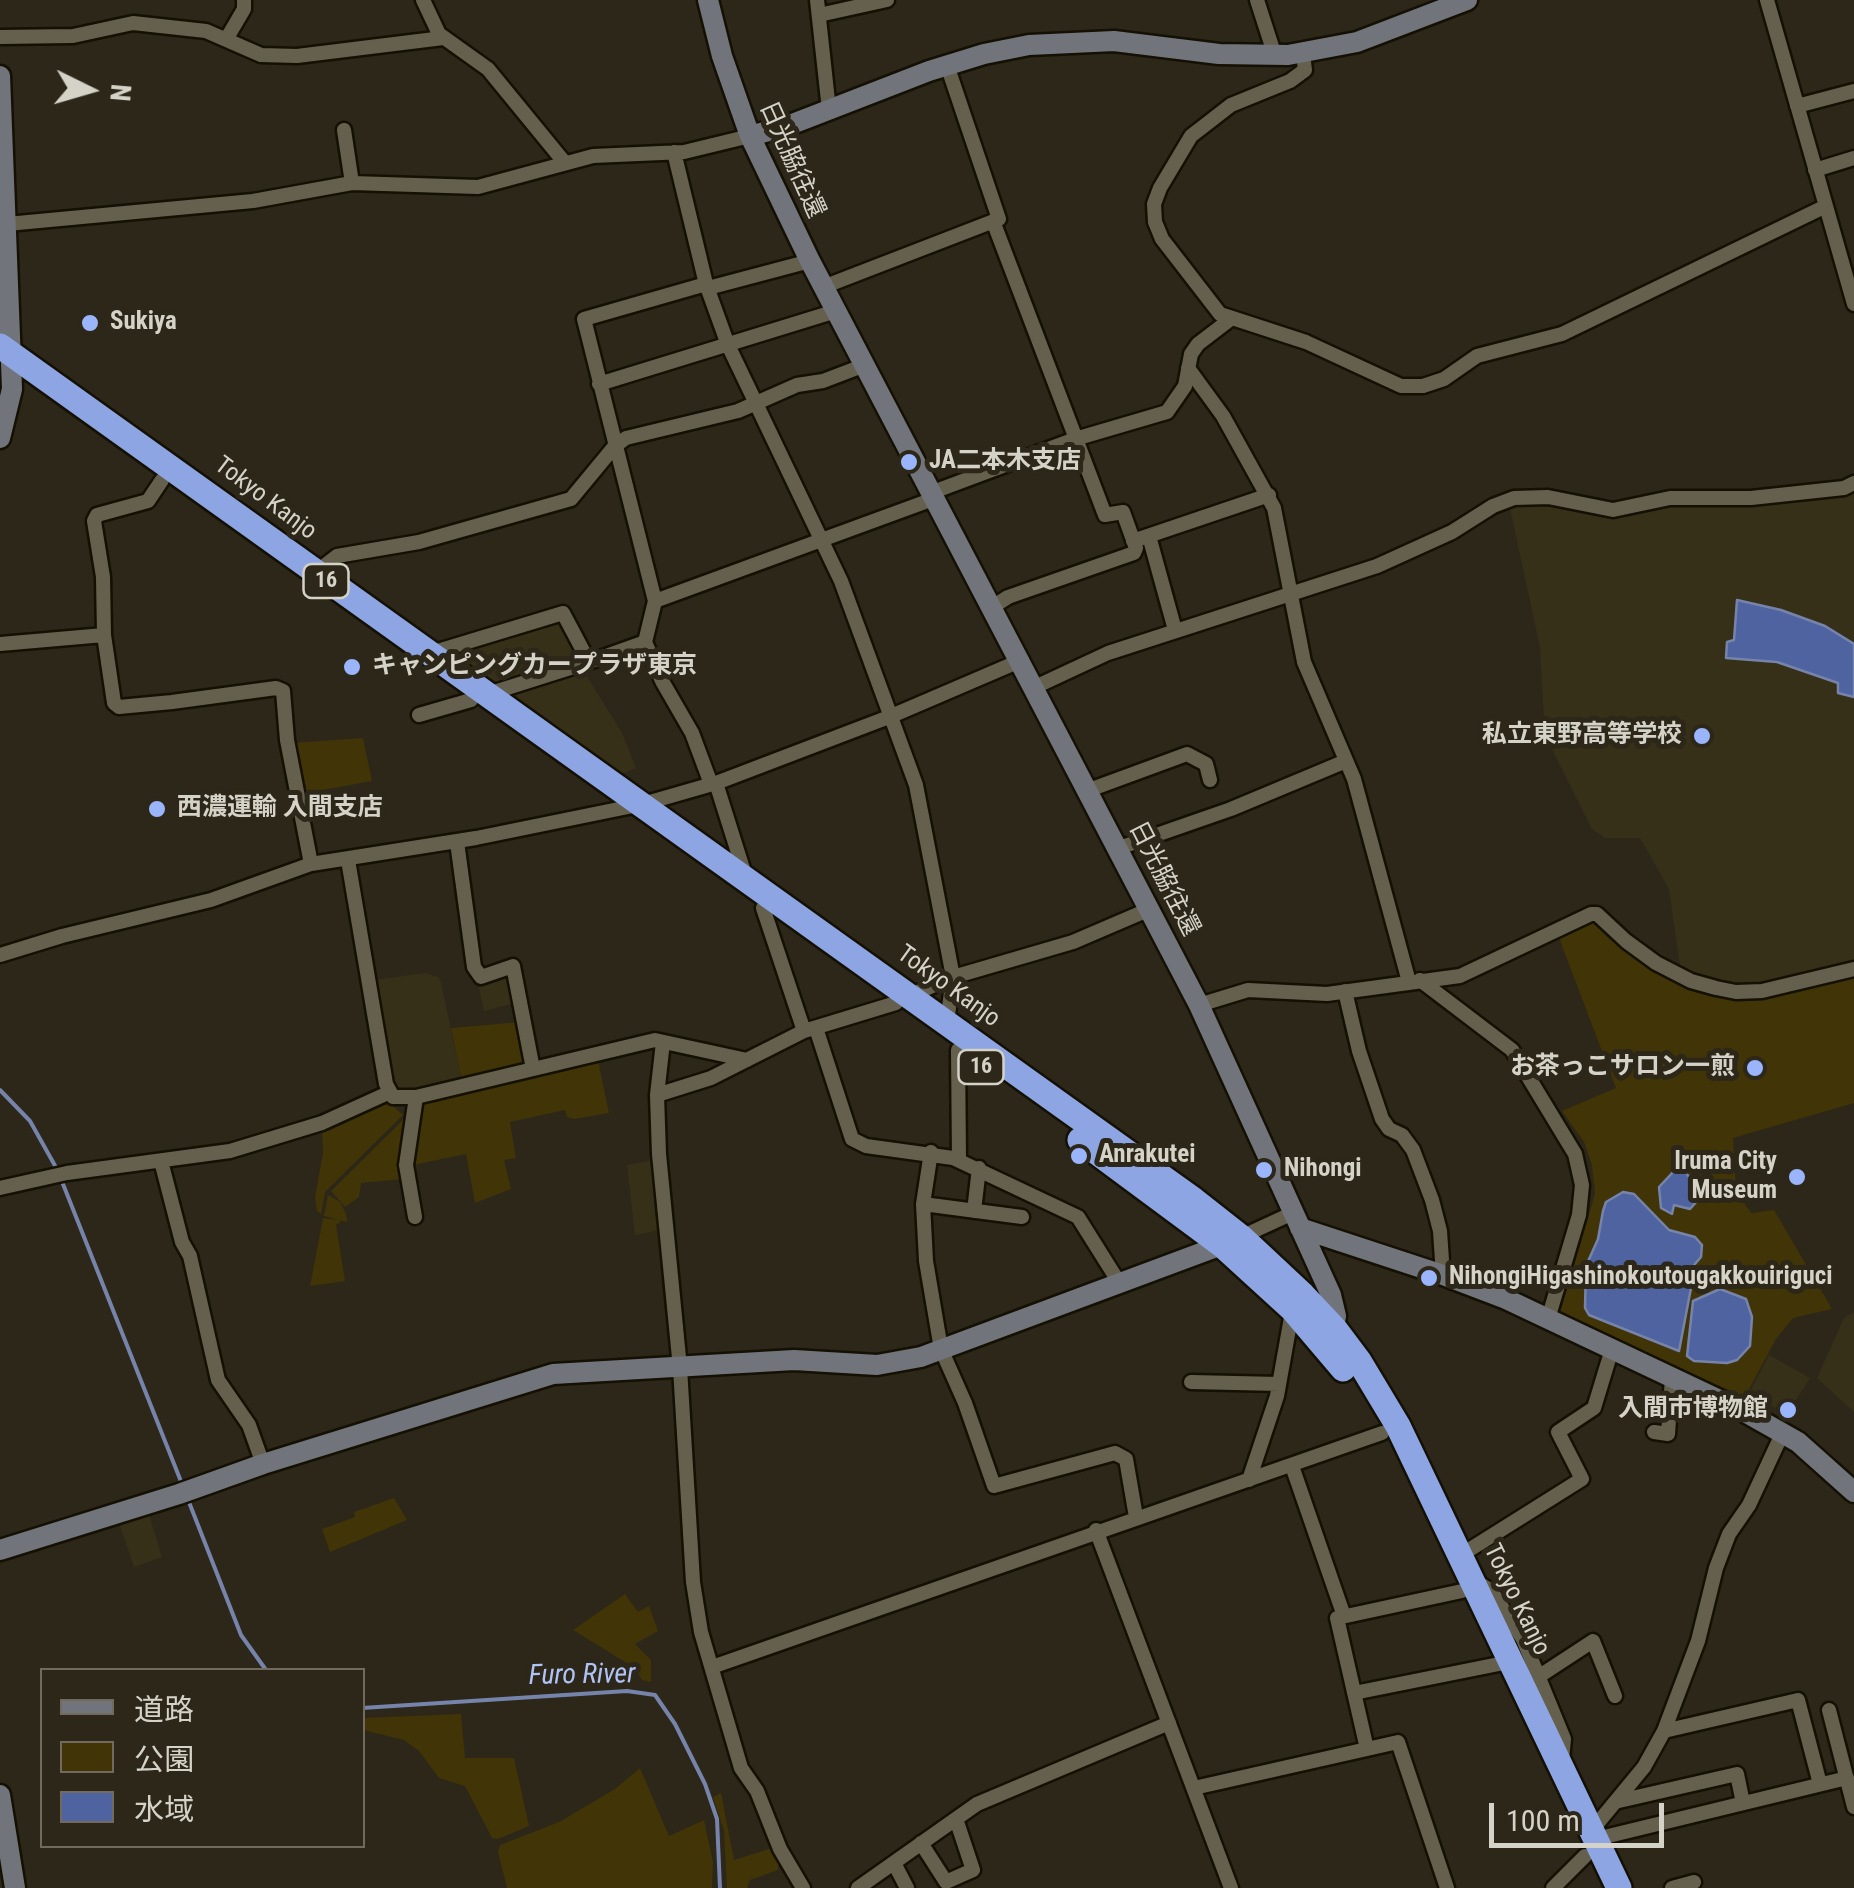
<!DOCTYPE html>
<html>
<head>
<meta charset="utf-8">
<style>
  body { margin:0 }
  #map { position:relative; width:1854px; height:1888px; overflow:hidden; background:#2c2718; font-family:"Roboto Condensed","Noto Sans JP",sans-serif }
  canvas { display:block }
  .legend { position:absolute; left:40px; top:1668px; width:325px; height:180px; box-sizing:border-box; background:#2c2718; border:2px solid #706b5e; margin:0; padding:12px 18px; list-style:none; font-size:30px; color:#d5d2c8 }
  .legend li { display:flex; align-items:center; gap:20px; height:50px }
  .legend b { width:50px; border:2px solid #706b5e }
  .north { position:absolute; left:40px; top:40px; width:100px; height:100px; -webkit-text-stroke:8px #2c2718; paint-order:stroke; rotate:95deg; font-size:28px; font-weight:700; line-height:40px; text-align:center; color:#d5d2c8 }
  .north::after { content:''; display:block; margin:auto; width:35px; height:45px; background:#d5d2c8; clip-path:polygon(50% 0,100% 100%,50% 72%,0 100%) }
  .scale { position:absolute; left:1489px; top:1803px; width:175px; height:45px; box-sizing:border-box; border:5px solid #d5d2c8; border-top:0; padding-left:12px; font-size:30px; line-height:35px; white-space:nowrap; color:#d5d2c8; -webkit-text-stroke:8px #2c2718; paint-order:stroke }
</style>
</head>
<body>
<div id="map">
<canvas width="1854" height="1888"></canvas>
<ul class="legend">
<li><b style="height:12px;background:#71757b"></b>道路</li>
<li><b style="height:28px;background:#413407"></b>公園</li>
<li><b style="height:28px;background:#4e639f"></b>水域</li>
</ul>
<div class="north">N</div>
<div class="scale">100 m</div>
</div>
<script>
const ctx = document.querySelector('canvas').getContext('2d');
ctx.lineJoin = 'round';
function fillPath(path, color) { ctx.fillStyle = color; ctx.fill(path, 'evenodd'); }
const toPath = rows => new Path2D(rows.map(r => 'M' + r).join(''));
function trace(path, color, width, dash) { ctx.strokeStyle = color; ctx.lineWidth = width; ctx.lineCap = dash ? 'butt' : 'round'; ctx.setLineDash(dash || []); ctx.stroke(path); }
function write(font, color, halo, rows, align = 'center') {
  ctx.font = font + ' "Roboto Condensed","Noto Sans JP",sans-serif'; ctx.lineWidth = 10; ctx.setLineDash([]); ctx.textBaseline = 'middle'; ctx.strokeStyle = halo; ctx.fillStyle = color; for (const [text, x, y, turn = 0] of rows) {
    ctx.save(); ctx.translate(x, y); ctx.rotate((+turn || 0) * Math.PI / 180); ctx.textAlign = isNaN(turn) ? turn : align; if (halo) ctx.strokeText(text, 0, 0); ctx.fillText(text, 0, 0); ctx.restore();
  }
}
const built = toPath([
  [1854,491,1854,962,1772,984,1744,988,1715,983,1680,965,1669,889,1640,838,1605,838,1592,829,1554,753,1544,720,1540,647,1510,508,1529,503,1611,517,1673,503,1833,495],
  [558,620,581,662,495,688,455,659,453,650],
  [583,670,622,733,636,768,619,775,518,700,514,688],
  [509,972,515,1003,484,1011,478,982],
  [424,973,438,977,441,983,462,1081,399,1095,394,1091,376,980],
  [654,1160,663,1229,635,1235,627,1165],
  [1854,1312,1854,1412,1817,1378,1844,1318],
  [1769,1355,1810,1378,1787,1414,1749,1393],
  [148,1511,162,1557,134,1567,118,1520]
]);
const green = toPath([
  [363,738,372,781,301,794,293,743],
  [1597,917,1624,944,1737,995,1854,972,1854,1103,1733,1138,1736,1191,1751,1213,1774,1210,1832,1309,1793,1318,1776,1339,1748,1391,1741,1396,1560,1313,1595,1194,1592,1165,1584,1142,1562,1111,1616,1088,1559,938],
  [520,1022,528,1062,525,1067,462,1081,451,1028],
  [598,1060,609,1113,574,1119,567,1117,565,1110,510,1122,516,1158,504,1160,511,1189,475,1203,466,1154,413,1165,420,1105,423,1102],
  [387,1101,403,1115,325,1192,321,1214,317,1211,315,1197,323,1153,322,1127],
  [406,1117,403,1179,361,1183,359,1197,345,1207,331,1191],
  [328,1195,340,1202,346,1214,347,1222,339,1220,341,1222,336,1225,345,1281,310,1286,323,1218,338,1220,324,1216],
  [394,1498,407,1520,330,1552,322,1529,355,1517,354,1512],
  [625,1594,638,1612,649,1606,658,1631,635,1644,651,1660,651,1682,642,1680,635,1668,573,1630],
  [461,1714,465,1758,514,1758,529,1826,498,1839,492,1838,465,1786,439,1778,419,1751,404,1740,363,1730,363,1718],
  [640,1768,669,1836,704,1820,713,1862,712,1888,507,1888,498,1852,500,1845,559,1822,615,1789],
  [721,1793,734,1860,772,1848,778,1859,778,1870,750,1880,747,1888,727,1888,724,1831,713,1797]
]);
const water = toPath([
  [1737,600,1781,610,1825,626,1854,644,1854,697,1838,693,1838,683,1777,662,1726,658,1727,642,1734,640,1737,600],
  [1682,1168,1697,1187,1697,1201,1690,1209,1674,1205,1672,1214,1661,1208,1659,1187,1675,1170,1682,1168],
  [1623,1192,1634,1194,1669,1230,1695,1237,1702,1245,1701,1257,1682,1279,1691,1288,1679,1351,1589,1315,1585,1308,1586,1266,1598,1239,1603,1211,1606,1202,1623,1192],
  [1720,1289,1746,1299,1752,1317,1750,1346,1737,1360,1727,1363,1694,1361,1687,1356,1693,1301,1720,1289]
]);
const stream = toPath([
  [0,1090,30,1121,58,1171],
  [61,1179,182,1484],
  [187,1497,241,1635,266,1670],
  [362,1708,627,1691,655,1695,675,1724,705,1784,717,1819,720,1888]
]);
const street = toPath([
  [423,0,439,34,488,69,565,163],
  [817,0,829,110],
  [1257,0,1275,56],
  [1767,0,1854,304],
  [819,15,887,0],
  [0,37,73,36,133,23,206,31,261,55,297,56,443,38],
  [227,38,244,9,244,0],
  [1303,54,1305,70,1290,81,1231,105,1191,136,1160,188,1154,204,1155,222,1162,239,1220,314,1306,342,1401,386,1423,386,1444,379,1477,356,1562,334,1826,206],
  [1797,106,1854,91],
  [344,130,352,183],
  [674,152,706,284,728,345,841,581,916,785,953,977,947,1023],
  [1815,170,1854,158],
  [993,221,1105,515,1123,512,1136,548,1134,553,1008,597,994,606],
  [7,224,253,201,352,183,478,187,593,156,684,152,750,136],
  [706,284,584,319,655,601,645,642,662,681,692,733,711,784],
  [823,287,999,219,947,65],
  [708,288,810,261],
  [1188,368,1223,416,1274,508,1304,662,1354,779,1409,982],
  [599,384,836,311],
  [162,480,148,501,97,515,94,521,103,577,104,635,114,703,119,707,172,702,276,688,283,691,287,740,311,864],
  [933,492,1075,439,1167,412,1185,386,1191,354,1198,344,1232,318],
  [1149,536,1175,630],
  [1133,541,1269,495],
  [315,573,337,556,419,542,571,499,614,447,626,438,738,411,797,385,823,381,865,365],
  [655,601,936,498],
  [0,644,104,635],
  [431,653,563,613,589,662,645,642],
  [1035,687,1108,653,1377,566,1452,532,1493,506,1514,498,1548,497,1613,510,1670,498,1751,498,1844,488,1854,483],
  [488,694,589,662],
  [419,715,471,700],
  [716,783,746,878],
  [1089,790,1187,754,1206,764,1210,780],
  [457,842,474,967,481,977,513,966,533,1069],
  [1119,848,1231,809,1346,761],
  [348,860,386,1084,393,1097,416,1097,655,1040,747,1060],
  [763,908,804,1031],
  [0,955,62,936,211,900,311,864,476,838,643,804,716,783,889,717,1022,660],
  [1420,980,1512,1050,1575,1154,1582,1185,1579,1215,1548,1319],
  [1345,991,1359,1051,1382,1119,1389,1129,1402,1135,1413,1150,1432,1200,1440,1231,1443,1275],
  [909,996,953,977,1073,942,1150,909],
  [1199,1005,1248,990,1327,994,1460,976,1591,914,1597,914,1626,941,1656,963,1691,981,1716,988,1736,992,1762,991,1854,969],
  [816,1028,852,1139,866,1146,953,1158,1078,1217,1120,1284],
  [663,1042,657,1095,659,1154,680,1368,693,1582,701,1632,741,1768,757,1791,780,1849,803,1888],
  [958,1050,959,1160],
  [657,1095,711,1078,804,1031,896,1003],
  [931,1152,923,1204,926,1261,941,1349,965,1403,994,1486,1115,1453,1126,1459,1136,1517],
  [161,1161,182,1242,190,1256,218,1380,249,1425,263,1464],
  [0,1188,67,1173,230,1151,322,1123,388,1093],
  [923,1204,1022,1217],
  [974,1211,979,1168],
  [415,1217,406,1165,416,1097],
  [1241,1237,1293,1213],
  [1191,1382,1279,1384],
  [1654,1432,1668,1434,1672,1378],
  [1292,1466,1344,1616],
  [1249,1480,1277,1396,1292,1312],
  [1096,1530,1231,1888],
  [1461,1555,1582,1479,1558,1432,1594,1408,1612,1349],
  [1477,1582,1491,1591,1523,1639,1564,1739,1562,1760],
  [712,1667,1382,1433],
  [1538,1677,1593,1641,1615,1696],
  [1354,1693,1499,1664],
  [1829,1710,1854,1807],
  [1664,1731,1798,1700,1820,1784],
  [1367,1749,1337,1618,1462,1591],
  [1194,1788,1398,1742,1447,1888],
  [1619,1801,1737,1774,1743,1803],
  [1592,1830,1644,1767,1664,1731,1698,1641,1716,1568,1729,1534,1749,1505,1783,1432],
  [1596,1839,1847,1778],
  [921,1843,946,1882,973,1870,956,1819],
  [894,1863,907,1888],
  [858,1888,977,1804,1169,1723],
  [1553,1888,1585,1856],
  [1672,1888,1694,1882]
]);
const secondary = toPath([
  [708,0,722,56,750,136,810,261,1199,1005,1331,1295,1336,1316,1332,1335],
  [0,76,12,389,0,438],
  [750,136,787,126,929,71,984,54,1029,45,1114,41,1219,54,1288,55,1357,42,1467,0],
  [1300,1228,1443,1275,1506,1299,1745,1412,1798,1442,1854,1492],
  [0,1550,179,1494,263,1464,553,1374,794,1360,877,1365,921,1357,1230,1242],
  [0,1795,15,1888]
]);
const highway = toPath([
  [0,346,1194,1200,1241,1237,1303,1295,1335,1329,1359,1361,1398,1426,1619,1888],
  [1080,1140,1223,1246,1292,1309,1343,1369]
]);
const markers = [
  [90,323,10,"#9bb5fd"],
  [909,462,10,"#9bb5fd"],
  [352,667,10,"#9bb5fd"],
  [1702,736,10,"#9bb5fd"],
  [157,809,10,"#9bb5fd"],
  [1755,1068,10,"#9bb5fd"],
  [1079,1156,10,"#9bb5fd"],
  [1264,1170,10,"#9bb5fd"],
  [1797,1177,10,"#9bb5fd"],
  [1429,1278,10,"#9bb5fd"],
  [1788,1410,10,"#9bb5fd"]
];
const shields = [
  [326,581,45],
  [981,1067,45]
];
const shieldNames = [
  ["16",326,581],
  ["16",981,1067]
];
const streetNames = [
  ["日光脇往還",791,160,66],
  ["Tokyo Kanjo",265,499,37],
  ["日光脇往還",1163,879,63],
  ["Tokyo Kanjo",948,987,36],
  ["Tokyo Kanjo",1516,1600,64]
];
const poiNames = [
  ["Sukiya",110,323],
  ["JA二本木支店",929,462],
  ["キャンピングカープラザ東京",372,667],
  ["私立東野高等学校",1682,736,"right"],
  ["西濃運輸 入間支店",177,809],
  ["お茶っこサロン一煎",1735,1068,"right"],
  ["Anrakutei",1099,1156],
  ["Iruma City",1777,1163,"right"],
  ["Museum",1777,1192,"right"],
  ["Nihongi",1284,1170],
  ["NihongiHigashinokoutougakkouiriguci",1449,1278],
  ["入間市博物館",1768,1410,"right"]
];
const waterNames = [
  ["Furo River",582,1676,-1]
];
fillPath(built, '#373019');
fillPath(green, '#413407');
fillPath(water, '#4e639f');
trace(water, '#7684ab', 2.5);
trace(stream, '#7684ab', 4);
trace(street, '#141003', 19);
trace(secondary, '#141003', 25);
trace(highway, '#141003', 30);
trace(street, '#65604e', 14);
trace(secondary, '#71757b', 20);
trace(highway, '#8ea5e3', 25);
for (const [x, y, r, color] of markers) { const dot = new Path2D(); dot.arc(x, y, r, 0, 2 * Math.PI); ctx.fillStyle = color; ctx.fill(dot); trace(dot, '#2c2718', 4); }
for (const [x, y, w] of shields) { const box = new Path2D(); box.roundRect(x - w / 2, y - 17, w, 34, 8); ctx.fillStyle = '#2c2718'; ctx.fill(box); trace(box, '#d5d2c8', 2.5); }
write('bold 22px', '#d5d2c8', null, shieldNames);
write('25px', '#d5d2c8', '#2c2718', streetNames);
write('bold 25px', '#d5d2c8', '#2c2718', poiNames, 'left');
write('italic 28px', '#afc3f7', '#2c2718', waterNames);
</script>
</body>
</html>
